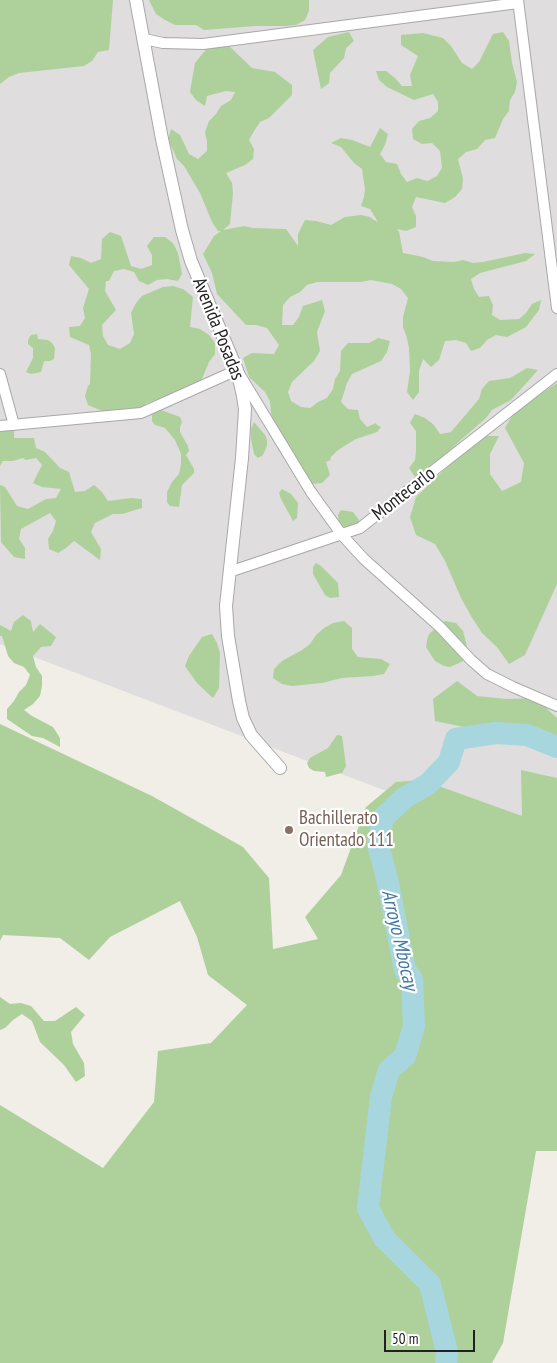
<!DOCTYPE html>
<html>
<head>
<meta charset="utf-8">
<style>
  body { margin:0 }
  #map { position:relative; width:557px; height:1363px; overflow:hidden; background:#f1ede7; font-family:"PT Sans Narrow",sans-serif }
  canvas { display:block }
  .scale { position:absolute; left:384px; top:1330px; width:91px; height:22px; box-sizing:border-box; border:2px solid #212121; border-top:0; padding-left:6px; font-size:15px; line-height:18px; white-space:nowrap; color:#212121; -webkit-text-stroke:4px #fff; paint-order:stroke }
</style>
</head>
<body>
<div id="map">
<canvas width="557" height="1363"></canvas>
<div class="scale">50 m</div>
</div>
<script>
const ctx = document.querySelector('canvas').getContext('2d');
ctx.lineJoin = 'round';
function fillPath(path, color) { ctx.fillStyle = color; ctx.fill(path, 'evenodd'); }
const toPath = rows => new Path2D(rows.map(r => 'M' + r).join(''));
function trace(path, color, width, dash) { ctx.strokeStyle = color; ctx.lineWidth = width; ctx.lineCap = dash ? 'butt' : 'round'; ctx.setLineDash(dash || []); ctx.stroke(path); }
function write(font, color, halo, rows, align = 'center') {
  ctx.font = font + ' "PT Sans Narrow",sans-serif'; ctx.lineWidth = 4.5; ctx.setLineDash([]); ctx.textBaseline = 'middle'; ctx.strokeStyle = halo; ctx.fillStyle = color; for (const [text, x, y, turn = 0] of rows) {
    ctx.save(); ctx.translate(x, y); ctx.rotate((+turn || 0) * Math.PI / 180); ctx.textAlign = isNaN(turn) ? turn : align; if (halo) ctx.strokeText(text, 0, 0); ctx.fillText(text, 0, 0); ctx.restore();
  }
}
const residential = toPath([
  [0,0,557,0,557,856,0,644]
]);
const forest = toPath([
  [0,0,113,0,109,50,98,52,92,61,84,66,19,73,9,77,0,84],
  [149,0,309,0,309,11,305,20,296,25,286,26,255,26,204,30,196,25,175,25,165,20,156,14],
  [349,32,354,41,346,48,344,58,330,73,329,83,321,89,313,50,328,37],
  [503,32,509,41,512,63,517,82,515,92,510,100,509,111,503,119,495,138,485,140,477,149,466,152,458,159,463,179,462,189,455,197,445,203,416,197,412,207,416,216,416,227,406,231,397,229,399,232,403,253,423,257,433,261,454,262,463,260,473,263,483,262,525,253,535,254,526,261,480,273,471,279,474,289,479,297,489,296,493,305,492,315,500,320,519,319,526,313,532,304,541,300,539,310,526,327,507,337,496,335,487,340,480,348,471,351,466,343,456,340,445,341,439,360,431,367,423,359,419,371,419,392,413,400,407,392,410,371,409,348,407,338,403,327,403,317,408,298,401,289,392,284,371,280,361,282,317,282,307,285,300,292,290,297,283,305,282,325,293,325,299,317,303,306,322,300,325,311,317,332,320,351,314,361,292,382,288,392,291,401,301,407,310,408,318,402,327,398,333,389,335,379,340,371,341,351,348,343,369,343,378,338,390,341,387,352,381,361,352,374,347,383,341,402,348,409,358,410,360,419,367,427,376,423,377,425,381,427,377,432,356,439,338,450,330,458,331,460,326,462,330,475,322,483,312,484,272,422,270,401,265,392,249,377,243,358,252,353,274,354,279,345,267,328,256,325,246,325,217,294,212,273,203,254,214,236,221,231,218,231,212,222,200,193,184,166,177,159,168,139,171,129,180,135,189,154,198,159,207,151,207,141,205,132,209,121,216,114,221,106,231,100,235,92,226,91,207,96,205,106,196,100,190,92,195,63,208,47,228,45,252,68,275,72,292,85,292,95,269,118,260,122,254,131,249,140,254,149,253,159,245,165,226,173,232,183,233,193,230,224,223,230,244,226,253,228,286,229,298,246,298,234,305,220,316,221,331,225,345,217,361,215,370,217,374,220,378,222,370,209,361,206,364,197,365,189,362,169,354,163,341,147,331,143,341,138,352,140,370,147,380,128,388,134,385,145,380,154,386,162,397,164,401,174,407,182,417,178,427,181,437,176,442,168,440,151,432,143,422,144,413,139,412,129,419,121,430,118,438,111,438,102,433,94,414,100,387,87,379,80,376,71,386,71,395,78,402,86,412,86,410,75,418,56,401,45,401,35,423,33,443,38,451,46,462,63,472,69,479,62,493,34],
  [110,232,121,236,131,266,141,269,152,265,152,255,147,246,154,237,165,237,173,243,178,253,182,274,178,281,167,279,157,280,148,285,139,281,134,272,124,269,114,271,109,281,106,281,105,291,116,310,102,325,103,336,108,345,120,349,130,343,134,334,131,313,136,303,142,296,163,287,173,286,183,289,193,297,190,327,200,329,209,335,215,343,215,354,209,362,196,393,187,399,155,400,145,404,141,413,107,413,88,405,85,396,88,386,90,384,91,354,89,345,70,337,69,327,80,326,85,318,83,308,89,289,69,265,71,256,81,258,91,263,101,259,102,239],
  [37,334,38,339,48,340,52,343,55,348,54,359,50,361,44,361,41,372,31,374,26,372,33,358,33,348,28,344,28,340,31,335],
  [527,368,538,370,511,400,492,410,486,418,463,438,448,452,415,477,409,468,415,460,416,451,416,431,410,423,415,414,425,418,434,425,440,434,451,432,479,399,482,389,489,381,510,378],
  [557,383,557,584,525,655,509,664,497,647,482,633,471,616,461,598,445,561,435,544,416,535,410,517,416,497,462,453,476,436,499,436,490,454,490,474,502,491,521,482,524,463,505,428,515,411],
  [161,410,180,417,182,422,180,427,180,432,188,446,189,451,186,455,194,469,194,473,182,485,179,507,170,506,167,502,167,492,172,482,179,474,181,464,181,454,175,440,165,428,155,425,152,421,152,415,156,412],
  [254,422,265,435,267,440,267,446,263,455,258,458,254,454,251,439,251,429],
  [14,425,14,438,34,438,36,448,45,452,60,468,69,472,75,492,85,491,94,485,102,492,108,501,131,498,142,499,142,508,122,514,113,514,95,523,91,532,101,549,100,560,74,541,66,548,58,553,49,549,48,539,53,531,56,521,50,513,21,529,19,539,25,548,25,559,14,557,1,542,0,485,5,487,17,506,28,509,46,499,56,498,61,489,42,487,33,483,42,465,36,458,26,460,23,458,13,461,3,461,0,466,0,431],
  [282,489,291,494,298,503,297,518,293,521,281,499,279,493],
  [341,510,353,512,359,520,358,526,349,528,339,525,338,515],
  [316,563,321,566,338,583,339,597,330,598,325,595,313,574,313,567],
  [23,615,31,621,33,632,40,624,56,637,51,646,41,647,33,656,36,667,42,676,42,686,40,696,33,704,24,710,32,716,53,727,60,738,60,747,43,738,32,736,7,719,7,709,14,701,19,692,26,685,30,675,24,667,14,663,8,656,2,636,0,636,0,625,11,631,14,622],
  [344,621,352,628,352,649,358,657,381,659,390,664,384,674,373,676,342,678,322,683,292,686,282,684,273,678,274,669,282,661,302,650,310,644,316,635,324,628,333,623],
  [445,621,456,623,463,631,467,646,465,659,461,662,450,667,444,666,435,661,426,647,428,636,431,632],
  [212,634,217,643,220,653,219,688,213,698,197,683,185,666,189,656,202,637],
  [457,681,477,696,506,699,535,698,557,718,557,750,511,734,483,731,435,721,433,699],
  [0,724,152,796,243,847,269,878,273,949,318,939,305,917,341,875,366,807,396,782,422,780,522,816,521,770,557,778,557,1151,536,1151,503,1343,492,1363,0,1363,0,1105,103,1168,154,1102,158,1051,211,1043,247,1005,208,975,197,937,180,901,110,937,89,960,60,938,3,935,0,941],
  [337,735,342,736,346,766,342,773,326,777,325,772,314,771,309,768,307,763,310,758,328,748],
  [0,997,10,1004,21,1003,31,1006,44,1021,55,1021,76,1007,85,1015,71,1032,73,1044,84,1063,85,1076,76,1082,64,1065,40,1042,32,1021,22,1014,13,1020,5,1028,0,1030]
]);
const river = toPath([
  [446,1363,447,1352,430,1284,384,1238,368,1208,381,1096,389,1070,405,1056,414,1026,412,979,405,970,388,883,378,844,383,818,404,798,428,784,449,762,456,739,496,733,527,735,557,747]
]);
const minor = toPath([
  [518,0,557,308],
  [144,39,163,43,203,44,518,3],
  [0,374,14,425],
  [0,426,141,413,237,370,311,492,342,535,364,559,440,627,471,660,487,674,513,687,557,706],
  [229,572,360,528,557,374]
]);
const tertiary = toPath([
  [136,0,162,139,182,230,191,261,237,370,243,396,245,409,242,458,226,606,228,636,239,701,243,718,251,735,280,768]
]);
const markers = [
  [289,830,5,"#8d6e63"]
];
const streetNames = [
  ["Avenida Posadas",218,329,68],
  ["Montecarlo",404,494,-38]
];
const educationNames = [
  ["Bachillerato",299,819],
  ["Orientado 111",299,841]
];
const waterNames = [
  ["Arroyo Mbocay",399,940,77]
];
fillPath(residential, '#dfddde');
fillPath(forest, '#aed19b');
trace(river, '#a7d6df', 22);
trace(minor, '#a8a8a8', 12);
trace(tertiary, '#a8a8a8', 14);
trace(minor, '#fff', 10);
trace(tertiary, '#fff', 12);
for (const [x, y, r, color] of markers) { const dot = new Path2D(); dot.arc(x, y, r, 0, 2 * Math.PI); ctx.fillStyle = color; ctx.fill(dot); trace(dot, '#fff', 2); }
write('19px', '#212121', '#fff', streetNames);
write('19px', '#785e54', '#fff', educationNames, 'left');
write('italic 20px', '#4379a4', '#fff', waterNames);
</script>
</body>
</html>
